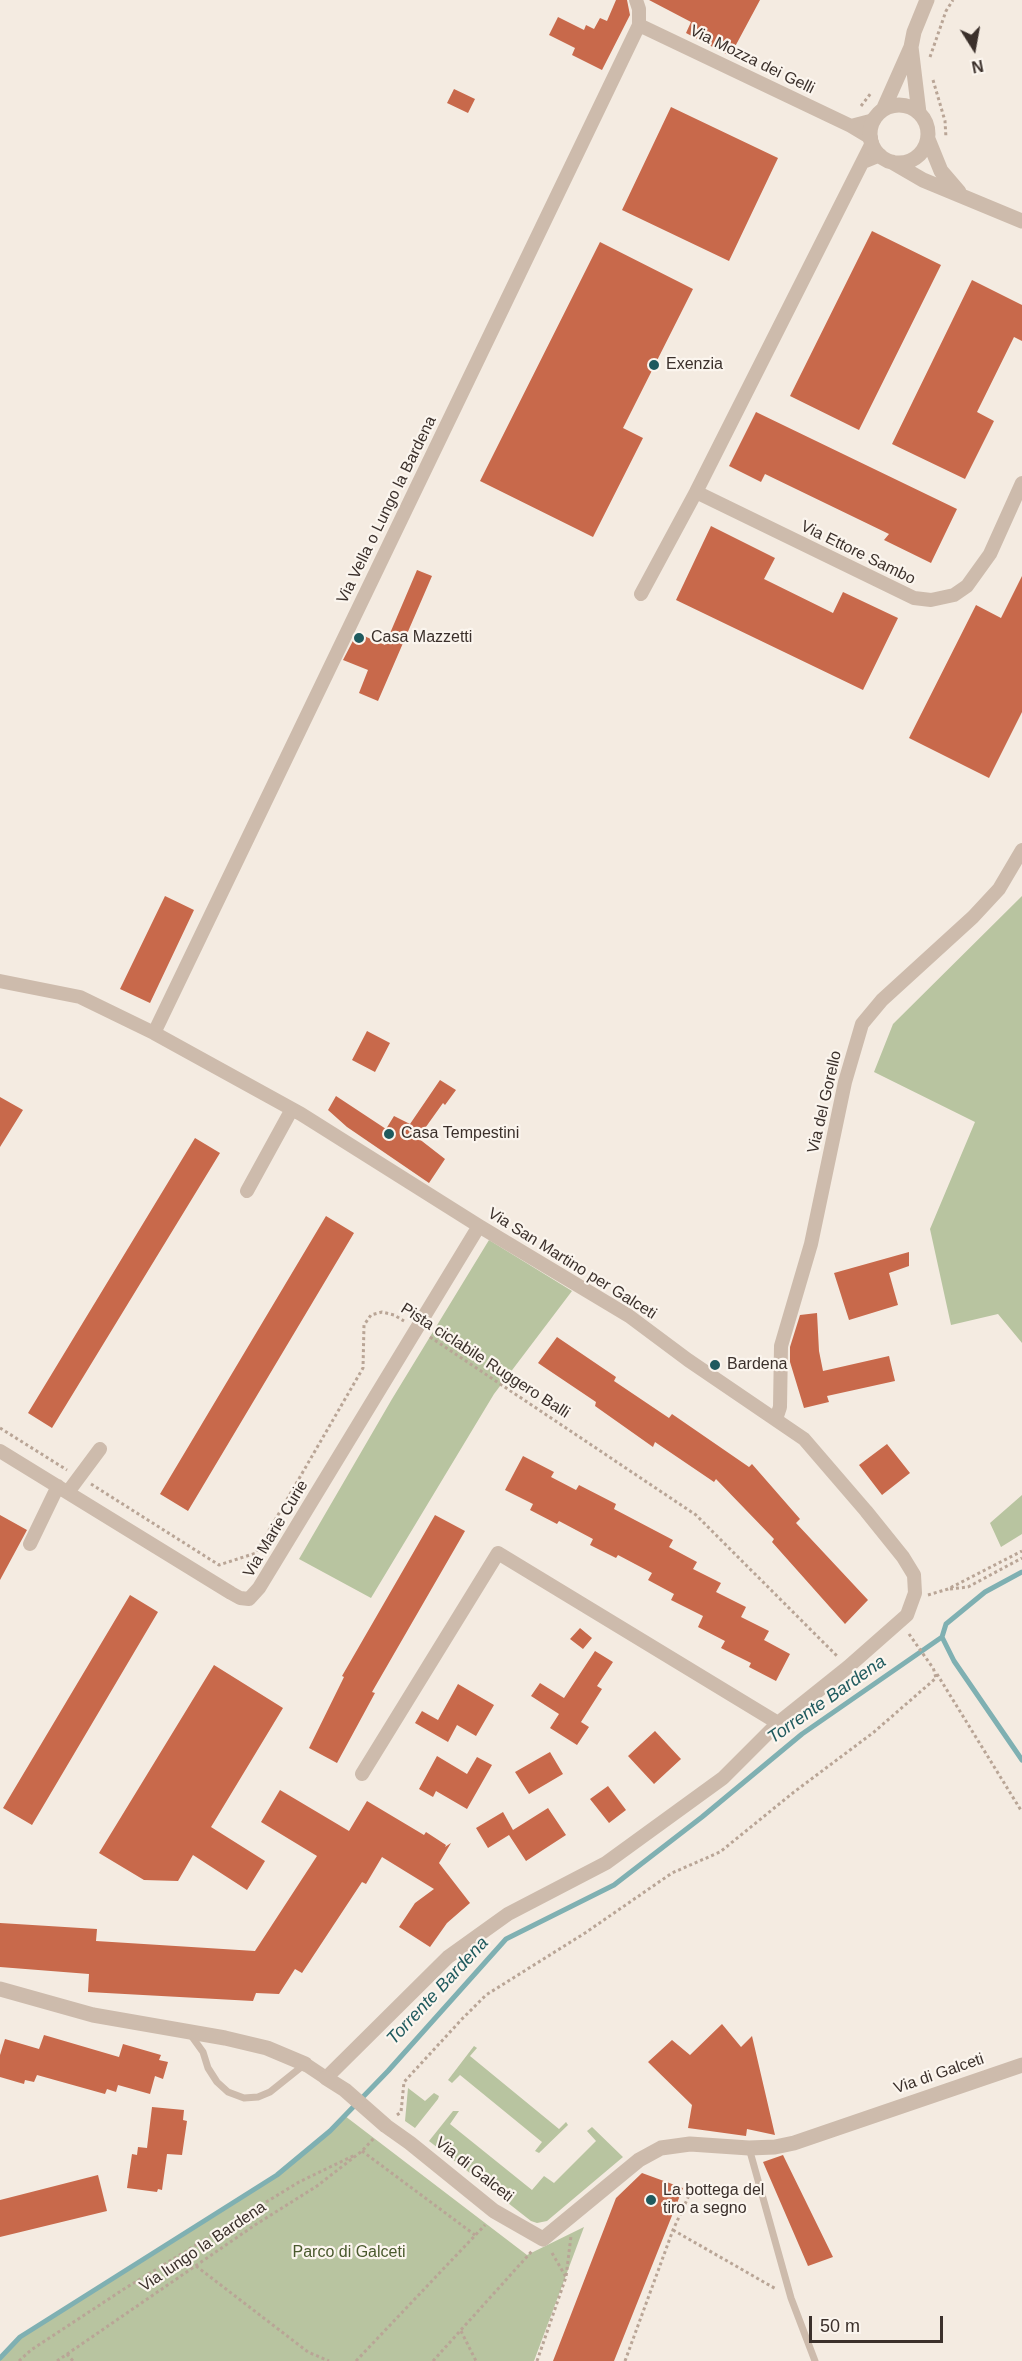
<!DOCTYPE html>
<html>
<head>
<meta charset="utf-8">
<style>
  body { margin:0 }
  #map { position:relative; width:1022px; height:2361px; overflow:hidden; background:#f4ebe1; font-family:Arial,sans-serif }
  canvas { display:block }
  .north { position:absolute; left:944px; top:18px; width:60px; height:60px; -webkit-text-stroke:4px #fbf5ee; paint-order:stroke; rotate:169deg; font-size:16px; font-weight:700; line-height:24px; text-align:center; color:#3b302b }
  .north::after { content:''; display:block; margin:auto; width:21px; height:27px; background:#3b302b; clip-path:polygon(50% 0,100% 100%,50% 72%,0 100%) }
  .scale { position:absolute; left:809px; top:2316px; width:134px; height:27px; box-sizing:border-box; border:3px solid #3b302b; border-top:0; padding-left:8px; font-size:18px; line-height:21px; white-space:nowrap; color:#3b302b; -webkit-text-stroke:4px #fbf5ee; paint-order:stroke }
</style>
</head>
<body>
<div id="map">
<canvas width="1022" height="2361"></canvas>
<div class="north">N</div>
<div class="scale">50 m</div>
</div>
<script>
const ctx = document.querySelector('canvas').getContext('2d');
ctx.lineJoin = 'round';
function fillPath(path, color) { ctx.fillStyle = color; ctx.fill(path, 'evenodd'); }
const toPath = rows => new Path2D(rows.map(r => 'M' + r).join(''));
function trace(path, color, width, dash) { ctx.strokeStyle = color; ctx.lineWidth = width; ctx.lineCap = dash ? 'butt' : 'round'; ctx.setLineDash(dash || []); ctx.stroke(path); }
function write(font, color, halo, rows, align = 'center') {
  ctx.font = font + ' Arial,sans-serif'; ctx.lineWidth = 4.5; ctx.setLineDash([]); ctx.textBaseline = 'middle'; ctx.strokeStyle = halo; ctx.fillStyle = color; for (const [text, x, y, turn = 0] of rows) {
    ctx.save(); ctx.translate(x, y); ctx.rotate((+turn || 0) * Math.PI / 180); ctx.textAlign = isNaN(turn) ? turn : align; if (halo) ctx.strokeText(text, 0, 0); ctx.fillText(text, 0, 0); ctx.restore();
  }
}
const green = toPath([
  [1022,896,1022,1343,998,1314,951,1325,930,1229,975,1122,874,1072,893,1024],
  [489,1240,572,1291,494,1394,371,1598,299,1559,392,1399],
  [1022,1495,1022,1534,1001,1547,990,1523],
  [474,2046,477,2048,470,2056,559,2129,566,2122,568,2125,539,2153,535,2151,542,2142,460,2075,452,2083,448,2080],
  [408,2088,425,2101,434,2093,439,2096,438,2099,415,2128,405,2121],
  [453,2111,459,2111,450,2124,532,2190,544,2176,554,2183,596,2141,587,2131,592,2127,623,2157,547,2221,537,2223,531,2221,429,2141],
  [345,2116,527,2255,584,2227,534,2361,0,2361,0,2358,20,2337,277,2175]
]);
const stream = toPath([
  [942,1637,954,1661,1022,1760],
  [0,2358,20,2337,277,2175,330,2131,388,2071,506,1939,614,1885,702,1817,802,1734,942,1637,946,1624,985,1592,1022,1572]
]);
const building = toPath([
  [616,0,627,0,630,15,602,70,572,55,575,48,549,35,558,17,584,30,586,25,594,29,600,18,607,21],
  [649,0,760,0,730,56,686,33,691,22],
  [454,89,475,99,468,113,447,103],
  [671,107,778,158,729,261,622,210],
  [872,231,941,265,859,430,790,396],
  [600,242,693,289,623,428,643,438,593,537,480,481],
  [972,280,1022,305,1022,341,1014,337,977,412,994,421,965,479,892,444],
  [756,412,957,509,931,563,884,540,889,534,765,474,761,482,729,466],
  [711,526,775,558,764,579,833,613,843,592,898,618,863,690,676,600],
  [417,570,432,576,378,701,359,693,368,670,343,660,357,633,385,645],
  [1022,576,1022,712,989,778,909,738,976,605,1001,618],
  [165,896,194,910,150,1003,120,989],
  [367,1031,390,1043,375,1072,352,1060],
  [440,1080,456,1090,445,1105,443,1103,418,1138,445,1159,429,1183,347,1127,328,1110,336,1096,386,1129,394,1116,410,1124],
  [0,1097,23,1110,0,1147],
  [195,1138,220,1153,52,1428,28,1413],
  [326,1216,354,1233,188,1511,160,1494],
  [909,1252,909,1266,889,1273,898,1305,849,1320,834,1273],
  [817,1313,819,1351,823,1371,889,1356,895,1381,827,1396,829,1402,804,1408,790,1362,790,1347,800,1315],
  [557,1337,616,1377,614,1381,669,1418,672,1414,749,1467,752,1464,800,1519,796,1523,868,1600,845,1624,772,1542,774,1539,716,1479,714,1482,655,1442,653,1447,595,1406,596,1402,538,1363],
  [887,1444,910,1473,882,1495,859,1465],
  [523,1456,554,1472,551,1477,576,1490,579,1485,616,1504,614,1509,673,1540,669,1547,697,1562,693,1569,721,1583,716,1592,746,1607,741,1617,769,1631,764,1640,790,1654,776,1681,749,1667,751,1663,721,1648,725,1641,698,1627,703,1616,671,1600,674,1594,648,1580,652,1573,618,1555,616,1558,590,1545,593,1539,559,1521,557,1524,530,1510,533,1504,505,1490],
  [0,1515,27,1530,0,1580],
  [435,1515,465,1531,372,1692,375,1693,337,1763,309,1748,344,1677,342,1676],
  [130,1595,158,1612,32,1825,3,1808],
  [580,1628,592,1638,583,1649,570,1639],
  [595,1651,613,1662,597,1686,602,1689,581,1722,589,1727,577,1745,550,1728,559,1714,531,1696,540,1683,564,1698],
  [214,1665,283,1708,211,1827,265,1861,247,1890,193,1855,178,1881,144,1880,99,1853],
  [458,1684,494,1705,476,1736,457,1725,448,1742,415,1723,422,1711,438,1720],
  [655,1731,681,1759,654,1784,628,1756],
  [550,1752,563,1774,529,1794,515,1772],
  [437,1756,467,1774,477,1757,492,1765,467,1809,436,1791,433,1797,419,1789],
  [608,1786,626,1810,609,1823,590,1799],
  [280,1790,349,1831,367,1801,424,1835,426,1832,446,1845,445,1847,451,1843,439,1863,470,1903,447,1923,430,1947,399,1927,415,1903,434,1889,382,1857,366,1884,362,1882,302,1973,295,1969,279,1994,256,1993,253,2001,88,1992,89,1974,0,1967,0,1923,97,1929,96,1941,255,1951,317,1856,261,1822],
  [548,1808,566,1835,526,1861,509,1835,488,1848,476,1828,503,1812,513,1830],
  [722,2024,741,2047,752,2036,775,2135,747,2129,746,2136,688,2128,692,2105,648,2062,672,2040,690,2055],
  [44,2035,119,2057,123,2044,161,2055,159,2060,168,2062,163,2079,155,2076,150,2094,118,2085,116,2092,107,2089,105,2094,37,2075,34,2082,25,2080,24,2084,0,2077,0,2055,5,2039,39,2049],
  [152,2107,184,2110,183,2120,187,2121,182,2155,167,2154,162,2190,158,2189,157,2192,127,2188,132,2154,137,2155,138,2147,147,2148],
  [783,2155,833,2257,808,2266,763,2162],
  [642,2173,683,2188,614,2361,553,2361,616,2198],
  [98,2175,107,2211,0,2237,0,2200]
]);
const path = toPath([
  [930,57,946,11,953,0],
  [933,80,945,121,946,138],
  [861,106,871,93],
  [430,1337,696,1515,838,1657],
  [0,1428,67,1470],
  [91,1484,219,1565,256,1553,363,1368,364,1325,371,1315,382,1312,394,1315,404,1321],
  [950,1589,968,1587,1022,1558],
  [928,1595,948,1589,1022,1551],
  [909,1634,933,1668],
  [937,1674,1022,1812],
  [397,2115,401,2112,404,2082,462,2019,486,1995,585,1933,672,1873,720,1852,794,1792,874,1732,936,1678,933,1667],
  [362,2151,475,2235],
  [673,2230,776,2289],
  [552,2253,566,2277],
  [196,2266,308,2352,329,2361],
  [461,2331,476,2361],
  [67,2354,73,2361],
  [19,2361,31,2350,124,2289,299,2182,355,2155],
  [57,2361,255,2225,317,2186,362,2151,375,2137],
  [356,2361,485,2225],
  [433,2361,532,2251],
  [537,2361,566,2277,571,2236],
  [625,2361,673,2230,691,2191]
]);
const service = toPath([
  [190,2034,203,2052,208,2068,217,2082,228,2092,244,2098,258,2097,270,2092,305,2064],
  [749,2148,791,2298,815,2361]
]);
const minor = toPath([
  [639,25,851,126,871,138],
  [851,126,874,120],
  [863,162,880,155],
  [696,492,914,598,931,600,954,595,967,586,990,554,1022,483],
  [641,594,696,492,872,143],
  [0,981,80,997,154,1033,301,1114,479,1226,629,1316,688,1360,804,1439,866,1511,903,1557,914,1575,915,1593,907,1615,848,1667,778,1723,723,1778,606,1863,508,1914,448,1957,326,2078,305,2064],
  [154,1033,639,25,639,9,636,0],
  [247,1191,292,1109],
  [776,1419,780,1407,781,1346,811,1244,845,1082,862,1024,882,1000,973,917,999,889,1022,850],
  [0,1451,231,1593,240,1598,249,1599,259,1588,479,1226],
  [68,1492,100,1449],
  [30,1544,58,1486],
  [362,1774,498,1553,778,1723]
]);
const tertiary = toPath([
  [911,47,919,113],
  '870 134a29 29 0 1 1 58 0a29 29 0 1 1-58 0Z',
  [883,110,911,47,914,32,927,0],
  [928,139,941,171,959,192],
  [892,162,923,180,1022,221],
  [0,1989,93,2015,225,2038,267,2048,305,2064],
  [326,2078,345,2090,386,2126,410,2143,494,2211,543,2239,639,2160,661,2148,690,2144,749,2148,775,2147,794,2143,1022,2065]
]);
const markers = [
  [654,365,6,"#1f5a5e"],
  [359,638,6,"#1f5a5e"],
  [389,1134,6,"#1f5a5e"],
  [715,1365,6,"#1f5a5e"],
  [651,2200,6,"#1f5a5e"]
];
const streetNames = [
  ["Via Mozza dei Gelli",752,60,26],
  ["Via Vella o Lungo la Bardena",387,510,-64],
  ["Via Ettore Sambo",858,553,26],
  ["Via del Gorello",825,1102,-77],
  ["Via San Martino per Galceti",572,1264,32],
  ["Pista ciclabile Ruggero Balli",485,1361,33],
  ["Via Marie Curie",276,1529,-59],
  ["Via di Galceti",939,2074,-19],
  ["Via di Galceti",474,2170,38],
  ["Via lungo la Bardena",203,2247,-34]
];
const poiNames = [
  ["Exenzia",666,365],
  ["Casa Mazzetti",371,638],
  ["Casa Tempestini",401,1134],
  ["Bardena",727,1365],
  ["La bottega del",663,2191],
  ["tiro a segno",663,2209]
];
const parkNames = [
  ["Parco di Galceti",349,2253]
];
const waterNames = [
  ["Torrente Bardena",827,1700,-35],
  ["Torrente Bardena",438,1991,-47]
];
fillPath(green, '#b8c4a0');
trace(stream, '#7fb0b2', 5);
fillPath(building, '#c8694b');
trace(path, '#b9a596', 3, [3, 3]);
trace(service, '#cdbbac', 7);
trace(minor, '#cdbbac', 14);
trace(tertiary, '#cdbbac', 15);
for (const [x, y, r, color] of markers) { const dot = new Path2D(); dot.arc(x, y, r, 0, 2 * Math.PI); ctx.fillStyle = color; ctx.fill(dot); trace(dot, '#fbf5ee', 2); }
write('16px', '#3b302b', '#fbf5ee', streetNames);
write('16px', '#3b302b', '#fbf5ee', poiNames, 'left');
write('16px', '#4a5a2e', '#fbf5ee', parkNames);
write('italic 18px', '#1f5a5e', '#fbf5ee', waterNames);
</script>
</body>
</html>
